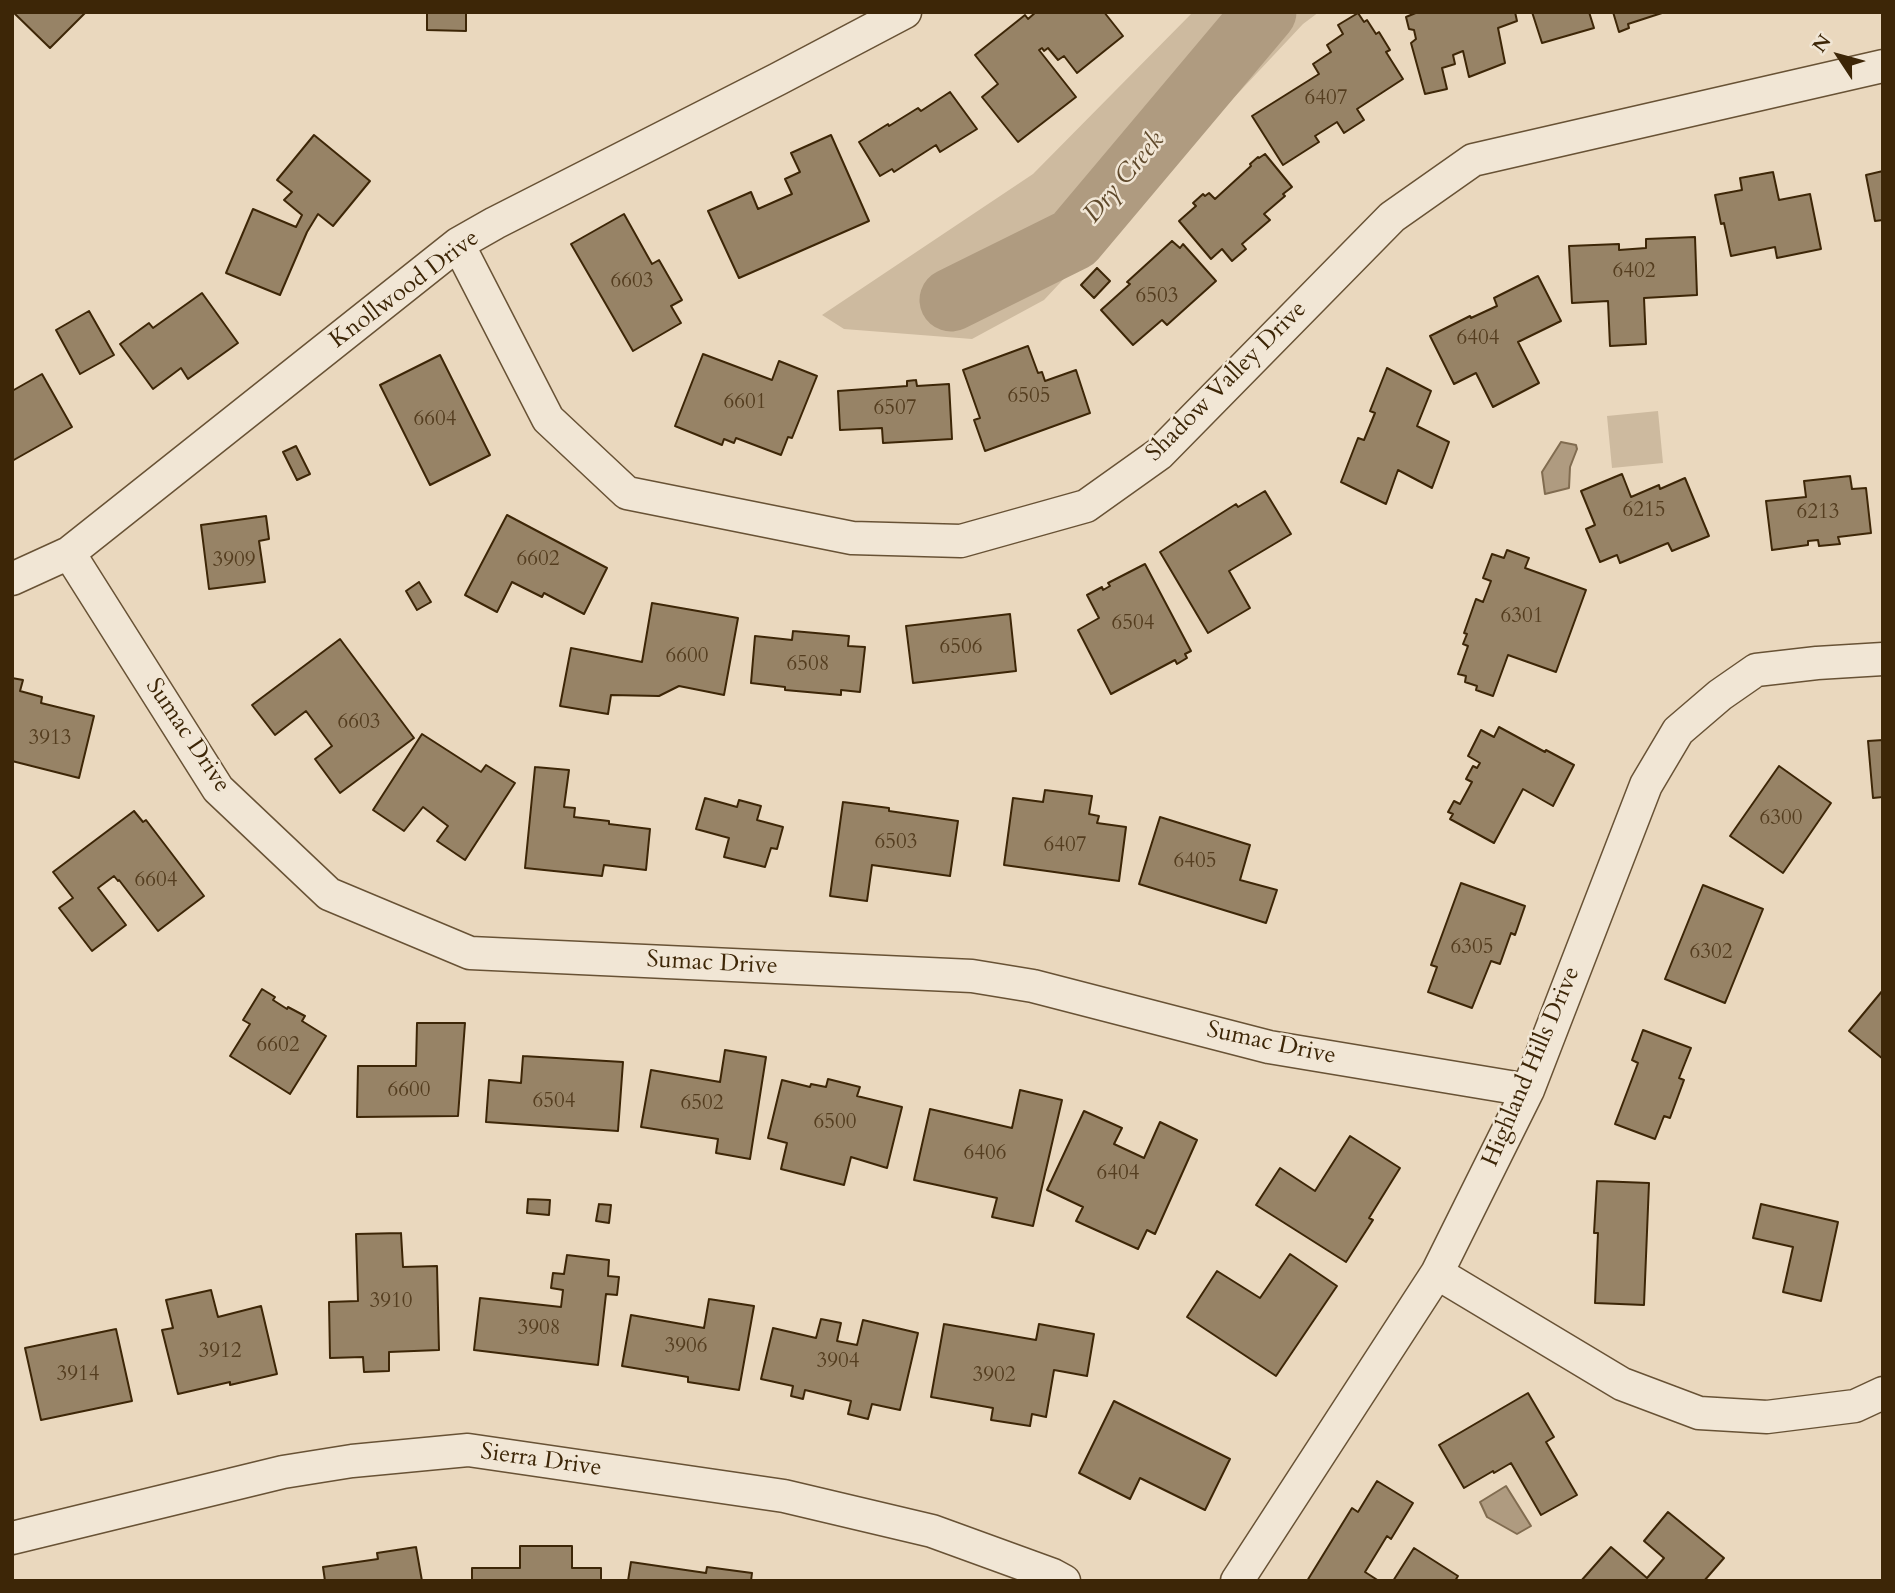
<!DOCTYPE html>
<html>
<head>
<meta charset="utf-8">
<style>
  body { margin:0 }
  #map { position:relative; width:1895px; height:1593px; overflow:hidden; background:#ead8be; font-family:Cardo,serif }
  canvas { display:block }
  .frame { position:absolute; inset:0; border:14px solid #3d2607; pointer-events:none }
  .north { position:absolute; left:1804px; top:21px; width:70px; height:70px; -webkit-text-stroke:5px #f1e6d5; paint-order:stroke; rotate:306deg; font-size:19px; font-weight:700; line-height:28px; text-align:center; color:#3d2607 }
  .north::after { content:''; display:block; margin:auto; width:24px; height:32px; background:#3d2607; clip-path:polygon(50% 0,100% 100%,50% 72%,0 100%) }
</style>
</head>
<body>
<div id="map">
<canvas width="1895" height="1593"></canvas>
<div class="frame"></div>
<div class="north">N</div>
</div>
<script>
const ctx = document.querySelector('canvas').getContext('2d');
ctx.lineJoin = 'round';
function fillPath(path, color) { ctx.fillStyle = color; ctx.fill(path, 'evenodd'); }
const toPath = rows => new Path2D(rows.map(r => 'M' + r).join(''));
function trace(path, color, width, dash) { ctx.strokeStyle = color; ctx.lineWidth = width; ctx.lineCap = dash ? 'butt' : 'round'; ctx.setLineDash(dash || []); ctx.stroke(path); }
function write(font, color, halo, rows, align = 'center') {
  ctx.font = font + ' Cardo,serif'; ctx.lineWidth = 5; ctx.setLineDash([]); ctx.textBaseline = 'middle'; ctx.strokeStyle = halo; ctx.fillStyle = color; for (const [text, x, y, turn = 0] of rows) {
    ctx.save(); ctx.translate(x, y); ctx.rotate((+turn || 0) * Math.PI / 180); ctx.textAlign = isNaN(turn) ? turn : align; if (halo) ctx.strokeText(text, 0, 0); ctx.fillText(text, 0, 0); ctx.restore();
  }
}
const green = toPath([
  [1193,12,1319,12,1303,24,1044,300,972,339,844,329,822,315,1033,174],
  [1658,411,1663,463,1612,468,1607,416]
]);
const water = toPath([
  [1561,442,1576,445,1577,449,1570,467,1569,488,1545,494,1542,472,1561,442],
  [1506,1486,1531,1526,1517,1534,1487,1517,1480,1502,1506,1486]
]);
const river = toPath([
  [951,300,1074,239,1265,12]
]);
const building = toPath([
  [13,12,86,12,50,48,13,12],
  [427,12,466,12,466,31,427,30,427,12],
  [1036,12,1104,12,1123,36,1077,73,1064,56,1058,60,1048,48,1044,51,1042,48,1039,50,1076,97,1018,142,982,97,998,84,975,55,1025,15,1028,19,1036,12],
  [1418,12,1515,12,1517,21,1498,28,1505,63,1469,77,1463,51,1453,55,1455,64,1442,68,1447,89,1425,94,1411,43,1416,39,1414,30,1409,29,1406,17,1418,12],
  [1532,12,1589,12,1594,28,1542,43,1532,12],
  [1613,12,1665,12,1628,24,1629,28,1619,32,1613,12],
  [1358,13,1364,22,1367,20,1376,34,1379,32,1390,50,1386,52,1403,79,1357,109,1364,120,1344,133,1337,122,1315,136,1319,142,1283,165,1252,116,1319,74,1313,64,1331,52,1327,45,1343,34,1338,25,1358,13],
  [950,92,977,129,940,152,936,145,894,172,892,169,880,176,859,142,888,124,889,126,918,108,921,111,950,92],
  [314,135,370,181,333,226,318,214,307,232,280,295,226,273,253,209,296,227,302,215,284,200,292,192,277,180,314,135],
  [831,135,869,221,739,278,708,211,751,192,758,209,792,194,785,179,800,172,791,153,831,135],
  [1265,154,1292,187,1283,194,1285,196,1264,214,1270,220,1242,244,1246,249,1232,261,1222,249,1211,259,1179,221,1196,206,1193,203,1203,194,1205,196,1209,193,1215,199,1251,166,1250,164,1258,157,1259,158,1265,154],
  [1883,171,1883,220,1875,221,1866,175,1883,171],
  [1773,172,1779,200,1810,194,1821,249,1777,258,1775,247,1731,256,1724,223,1721,224,1715,195,1742,190,1740,178,1773,172],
  [624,214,652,264,659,260,682,300,671,306,681,323,633,351,571,244,624,214],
  [1695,237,1697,295,1644,298,1646,344,1610,346,1608,301,1572,303,1569,246,1619,244,1619,250,1646,248,1646,239,1695,237],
  [1172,241,1180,248,1183,244,1216,281,1167,325,1162,320,1133,345,1101,310,1130,284,1127,282,1172,241],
  [1097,268,1110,281,1094,298,1081,285,1097,268],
  [1538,276,1561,321,1518,342,1539,383,1493,407,1476,373,1454,384,1430,336,1470,316,1471,318,1497,306,1494,298,1538,276],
  [202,293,238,343,188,379,181,368,153,389,120,344,149,323,153,328,202,293],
  [89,311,114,355,80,374,56,330,89,311],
  [1028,346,1038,373,1042,372,1045,381,1076,370,1090,413,985,451,974,420,980,418,963,370,1028,346],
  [703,354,772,380,779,361,817,376,792,438,788,437,781,455,736,438,734,443,724,439,722,445,675,426,703,354],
  [440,355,490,455,430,485,380,385,440,355],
  [1387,368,1431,391,1417,426,1449,442,1432,488,1398,470,1386,504,1341,482,1358,438,1364,440,1375,413,1370,411,1387,368],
  [42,374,72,427,12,461,12,391,42,374],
  [916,380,917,386,949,384,952,439,883,443,882,428,840,430,838,391,907,386,907,381,916,380],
  [296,446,310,474,297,480,283,452,296,446],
  [1622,474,1631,497,1659,485,1660,489,1685,478,1709,536,1672,551,1668,543,1620,563,1617,555,1600,562,1586,529,1595,525,1581,491,1622,474],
  [1850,476,1852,489,1866,488,1871,533,1838,537,1840,544,1819,546,1818,540,1808,541,1808,545,1772,550,1766,501,1806,497,1804,481,1850,476],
  [1265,491,1291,534,1229,571,1250,608,1208,633,1160,552,1236,504,1238,507,1265,491],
  [507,515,607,568,584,614,544,593,542,597,512,582,497,612,465,595,507,515],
  [266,516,269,539,259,541,265,582,209,589,201,525,266,516],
  [1507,550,1529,558,1525,568,1586,590,1556,672,1508,655,1493,696,1476,690,1477,686,1465,682,1466,676,1458,674,1468,646,1463,644,1467,634,1464,633,1476,599,1483,602,1491,581,1483,578,1492,554,1504,558,1507,550],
  [1145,564,1191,651,1185,654,1187,658,1177,664,1175,660,1111,694,1078,630,1099,618,1087,595,1102,587,1103,590,1110,586,1108,583,1145,564],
  [419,582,431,602,417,610,406,591,419,582],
  [652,603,738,618,724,695,679,686,659,696,611,695,608,714,560,706,571,648,642,662,652,603],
  [1010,614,1016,671,913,683,906,626,1010,614],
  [793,631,849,636,848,646,865,647,860,692,841,690,841,695,785,690,785,687,751,683,755,636,792,640,793,631],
  [340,639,414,738,340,793,315,759,332,746,306,711,275,735,252,705,340,639],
  [12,678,23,680,20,691,42,697,41,703,94,716,79,778,12,761,12,678],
  [1499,727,1545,752,1546,750,1574,765,1553,806,1523,789,1494,843,1450,819,1453,814,1448,812,1454,801,1460,804,1472,782,1466,779,1473,766,1477,768,1480,763,1468,756,1481,730,1494,737,1499,727],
  [422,734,481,772,486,765,515,783,465,860,437,841,448,826,423,807,404,831,373,810,422,734],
  [1883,740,1883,797,1873,798,1868,741,1883,740],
  [1779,766,1831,803,1783,873,1730,836,1779,766],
  [535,767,569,770,564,807,575,808,574,817,609,821,609,824,650,829,646,870,604,865,602,876,525,868,535,767],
  [1045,790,1092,796,1089,814,1099,816,1097,823,1126,827,1119,881,1004,865,1013,798,1043,802,1045,790],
  [705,798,737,807,739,800,761,806,757,820,783,827,777,849,771,848,765,867,724,857,729,838,696,829,705,798],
  [843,802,889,808,889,811,958,821,950,876,872,865,867,901,830,896,843,802],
  [134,811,143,822,146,820,204,896,158,931,119,880,118,881,114,876,98,888,126,925,92,951,59,908,73,898,53,872,134,811],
  [1160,817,1250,845,1240,880,1277,890,1266,923,1139,884,1160,817],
  [1461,883,1525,906,1515,935,1511,933,1500,964,1491,961,1472,1008,1428,992,1437,967,1431,965,1461,883],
  [1703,885,1763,909,1725,1003,1665,979,1703,885],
  [262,989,275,997,273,1000,287,1009,288,1007,305,1016,302,1021,326,1036,290,1094,230,1056,250,1024,243,1020,262,989],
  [1883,990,1883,1059,1849,1031,1883,990],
  [417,1023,465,1023,458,1116,357,1117,358,1066,416,1066,417,1023],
  [1643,1030,1691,1048,1679,1078,1684,1080,1670,1118,1664,1116,1655,1139,1615,1124,1638,1063,1632,1060,1643,1030],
  [725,1050,766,1057,750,1159,716,1153,718,1139,641,1127,651,1070,720,1082,725,1050],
  [523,1056,623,1062,618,1131,486,1122,489,1080,521,1083,523,1056],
  [828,1079,860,1087,857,1096,902,1107,887,1168,851,1157,844,1185,781,1169,787,1143,768,1138,782,1080,810,1087,811,1084,826,1087,828,1079],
  [1020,1090,1062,1100,1033,1226,992,1217,997,1198,914,1180,930,1109,1012,1128,1020,1090],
  [1084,1111,1122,1128,1114,1144,1144,1158,1160,1122,1197,1140,1155,1234,1147,1230,1138,1249,1076,1221,1083,1207,1047,1190,1084,1111],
  [1350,1136,1400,1168,1369,1218,1373,1220,1346,1262,1256,1205,1280,1168,1315,1191,1350,1136],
  [1597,1181,1649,1183,1644,1305,1595,1303,1598,1233,1594,1233,1597,1181],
  [528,1199,550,1200,549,1215,527,1213,528,1199],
  [599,1204,611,1205,609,1223,596,1221,599,1204],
  [1761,1204,1838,1222,1821,1301,1783,1292,1793,1247,1753,1238,1761,1204],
  [401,1233,403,1267,437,1266,439,1350,389,1352,389,1371,364,1372,363,1357,330,1358,329,1302,358,1301,356,1234,401,1233],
  [1290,1254,1337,1286,1276,1376,1187,1317,1217,1271,1260,1298,1290,1254],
  [567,1255,609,1260,608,1276,619,1277,617,1295,606,1294,598,1365,474,1350,480,1298,561,1307,563,1290,551,1288,553,1273,564,1274,567,1255],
  [211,1290,218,1317,261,1306,277,1374,230,1385,230,1382,178,1394,162,1330,173,1328,166,1300,211,1290],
  [709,1299,754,1306,739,1390,688,1382,688,1377,622,1366,631,1315,704,1328,709,1299],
  [821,1319,841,1323,837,1341,857,1345,863,1320,918,1333,900,1410,872,1404,868,1419,848,1414,851,1401,805,1390,803,1399,791,1396,793,1386,761,1379,773,1328,816,1338,821,1319],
  [944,1324,1036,1340,1039,1324,1094,1334,1087,1376,1054,1370,1046,1417,1032,1414,1030,1426,991,1420,993,1408,931,1397,944,1324],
  [116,1329,132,1401,41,1420,25,1348,116,1329],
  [1528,1393,1554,1437,1546,1442,1577,1495,1541,1515,1511,1463,1494,1473,1493,1471,1464,1488,1439,1445,1528,1393],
  [1114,1401,1230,1459,1205,1510,1140,1478,1130,1499,1079,1473,1114,1401],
  [1377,1481,1413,1503,1391,1539,1387,1536,1365,1572,1379,1581,1307,1581,1352,1508,1358,1512,1377,1481],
  [1668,1512,1724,1558,1704,1581,1581,1581,1611,1547,1647,1578,1664,1558,1644,1541,1668,1512],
  [520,1546,572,1546,572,1568,601,1568,601,1581,472,1581,472,1568,520,1568,520,1546],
  [416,1547,422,1581,325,1581,323,1567,378,1559,377,1553,416,1547],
  [1414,1548,1458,1576,1455,1581,1393,1581,1414,1548],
  [631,1562,706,1573,707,1567,752,1573,751,1581,628,1581,631,1562]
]);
const minor = toPath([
  [458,244,548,419,627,493,852,538,961,541,1086,506,1159,454,1392,217,1473,160,1883,66],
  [69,553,218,789,329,894,470,953,972,976,1033,986,1269,1047,1528,1090],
  [12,579,69,553,458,244,495,223,778,79,905,12],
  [1437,1273,1622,1384,1699,1413,1767,1417,1855,1406,1883,1393],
  [12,1538,283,1472,352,1461,468,1450,784,1496,932,1531,1053,1575,1064,1581],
  [1237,1581,1437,1273,1528,1090,1646,785,1678,731,1720,695,1756,670,1817,663,1883,659]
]);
const numberNames = [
  ["6407",1326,99],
  ["6402",1634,272],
  ["6603",632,282],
  ["6503",1157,297],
  ["6404",1478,339],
  ["6505",1029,397],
  ["6601",745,403],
  ["6507",895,409],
  ["6604",435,420],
  ["6215",1644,511],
  ["6213",1818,513],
  ["6602",538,560],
  ["3909",234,561],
  ["6301",1522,617],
  ["6504",1133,624],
  ["6506",961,648],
  ["6600",687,657],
  ["6508",808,665],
  ["6603",359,723],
  ["3913",50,739],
  ["6300",1781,819],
  ["6503",896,843],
  ["6407",1065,846],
  ["6405",1195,862],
  ["6604",156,881],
  ["6305",1472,948],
  ["6302",1711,953],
  ["6602",278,1046],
  ["6600",409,1091],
  ["6504",554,1102],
  ["6502",702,1104],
  ["6500",835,1123],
  ["6406",985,1154],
  ["6404",1118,1174],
  ["3910",391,1302],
  ["3908",539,1329],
  ["3906",686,1347],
  ["3912",220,1352],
  ["3904",838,1362],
  ["3914",78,1375],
  ["3902",994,1376]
];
const streetNames = [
  ["Knollwood Drive",405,290,-37],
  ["Shadow Valley Drive",1227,382,-45],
  ["Sumac Drive",187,736,56],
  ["Sumac Drive",712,964,3],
  ["Sumac Drive",1271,1044,12],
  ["Highland Hills Drive",1532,1067,-67],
  ["Sierra Drive",541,1461,8]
];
const waterNames = [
  ["Dry Creek",1125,178,-50]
];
fillPath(green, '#cdba9f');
fillPath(water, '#af9b80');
trace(water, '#816c50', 2);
trace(river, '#af9b80', 63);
fillPath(building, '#978366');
trace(building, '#3d2607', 2);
trace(minor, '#685235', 35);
trace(minor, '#f1e6d5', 32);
write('21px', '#543d1f', null, numberNames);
write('24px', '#3d2607', '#f1e6d5', streetNames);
write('italic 26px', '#5f492b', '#f1e6d5', waterNames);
</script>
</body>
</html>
